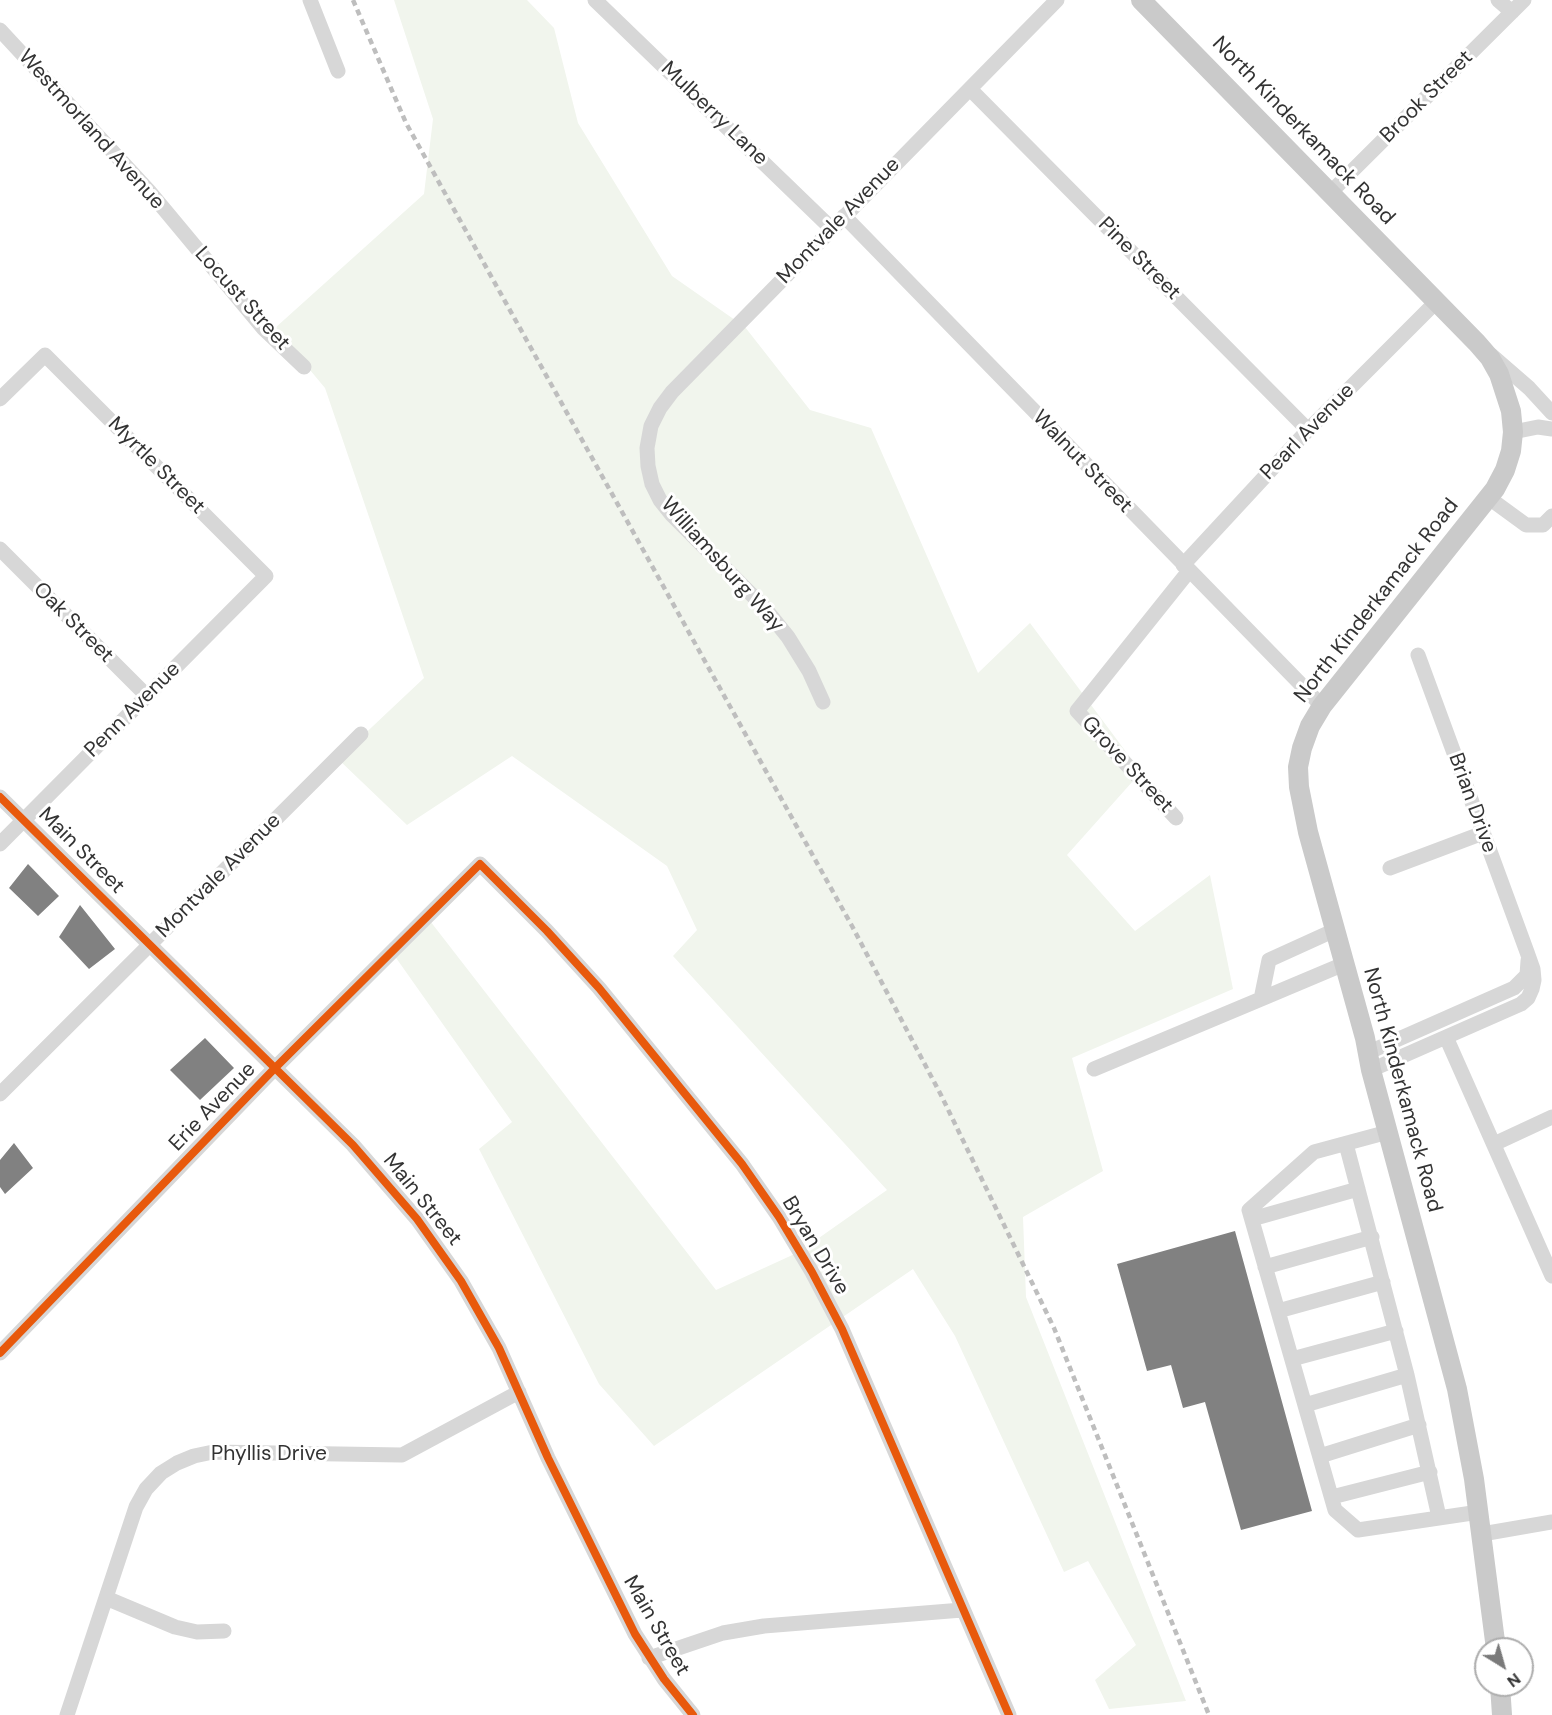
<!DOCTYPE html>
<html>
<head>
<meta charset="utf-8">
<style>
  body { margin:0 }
  #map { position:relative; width:1552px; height:1715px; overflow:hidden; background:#fff; font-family:"DM Sans",sans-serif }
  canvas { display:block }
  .north { position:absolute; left:1474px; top:1637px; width:60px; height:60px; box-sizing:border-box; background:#fff; border:2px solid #adadad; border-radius:50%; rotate:143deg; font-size:16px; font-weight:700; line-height:24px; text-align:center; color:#333 }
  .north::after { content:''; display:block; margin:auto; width:21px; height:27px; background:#7a7a7a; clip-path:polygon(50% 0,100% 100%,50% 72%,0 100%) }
</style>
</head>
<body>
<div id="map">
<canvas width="1552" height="1715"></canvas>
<div class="north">N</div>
</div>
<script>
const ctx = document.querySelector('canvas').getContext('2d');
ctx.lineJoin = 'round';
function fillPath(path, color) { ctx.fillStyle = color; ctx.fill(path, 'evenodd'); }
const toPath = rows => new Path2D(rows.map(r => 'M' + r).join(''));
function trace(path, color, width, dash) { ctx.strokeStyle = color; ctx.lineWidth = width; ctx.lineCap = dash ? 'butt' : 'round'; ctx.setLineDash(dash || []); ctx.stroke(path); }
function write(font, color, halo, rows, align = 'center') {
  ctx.font = font + ' "DM Sans",sans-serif'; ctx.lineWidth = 6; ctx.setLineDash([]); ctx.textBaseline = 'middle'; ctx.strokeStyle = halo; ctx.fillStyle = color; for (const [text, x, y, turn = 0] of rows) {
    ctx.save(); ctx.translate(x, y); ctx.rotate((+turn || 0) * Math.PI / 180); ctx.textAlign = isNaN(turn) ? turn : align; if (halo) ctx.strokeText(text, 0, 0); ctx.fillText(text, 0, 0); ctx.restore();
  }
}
const green = toPath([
  [394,0,527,0,554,28,578,123,672,276,745,327,810,410,871,428,978,673,1030,623,1141,772,1067,855,1135,931,1210,875,1233,989,1072,1058,1103,1171,1023,1217,1026,1297,1186,1701,1109,1709,1095,1680,1136,1645,1088,1561,1064,1572,955,1336,913,1269,654,1446,599,1384,479,1149,512,1122,394,955,427,917,716,1290,799,1252,887,1190,673,956,697,930,667,866,512,756,407,825,338,759,424,678,325,388,275,328,424,194,433,119]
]);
const building = toPath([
  [28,864,59,896,38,916,9,888],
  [80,905,115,949,89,969,59,937],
  [205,1038,234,1068,200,1100,170,1070],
  [14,1143,33,1168,5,1194,0,1187,0,1160],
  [1235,1231,1312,1511,1241,1530,1205,1402,1183,1408,1171,1365,1147,1371,1117,1264]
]);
const minor = toPath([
  [310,0,338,71],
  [595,0,832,229],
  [1498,0,1512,12],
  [0,30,149,191,263,328,304,367],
  [970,89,1308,430],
  [1330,193,1524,0],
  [844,216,1322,706],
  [1491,355,1529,388,1552,413],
  [1513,432,1538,427,1552,429],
  [1489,498,1526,525,1543,525,1552,516],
  [0,549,147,696],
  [1183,565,1308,430,1436,302],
  [823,702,809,671,788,637,763,606,672,515,660,500,652,484,648,466,647,448,651,426,660,408,672,392,1057,0],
  [0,797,353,1145,417,1219,461,1281,499,1348,548,1458,635,1634,664,1679,693,1715],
  [1176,818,1077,711,1189,571],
  [0,844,266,576,45,355,0,399],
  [1390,868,1483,833],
  [1335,930,1269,960,1261,999,1344,964],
  [1446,1037,1552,1276],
  [1367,1053,1514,988,1527,975,1528,961],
  [1094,1069,1261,999],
  [1371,1070,1521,1004,1528,998,1532,989,1534,980,1533,969,1527,952,1418,655],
  [0,1094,361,734],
  [1388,1132,1314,1152,1249,1210,1335,1510,1358,1530,1479,1512],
  [1346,1144,1407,1375,1439,1517],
  [1494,1144,1552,1117],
  [1252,1219,1358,1189],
  [1265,1267,1372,1237],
  [1278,1311,1383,1282],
  [0,1353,275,1068,480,864,547,931,599,988,742,1164,779,1217,812,1272,842,1329,1009,1715],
  [1292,1359,1396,1331],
  [1305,1405,1407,1375],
  [1320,1456,1419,1425],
  [1332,1497,1430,1472],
  [1482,1534,1552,1522],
  [106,1598,175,1627,197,1632,224,1631],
  [649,1658,723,1633,764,1626,962,1610],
  [67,1715,136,1507,146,1489,161,1473,177,1463,194,1456,213,1452,402,1455,519,1392]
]);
const major = toPath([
  [1141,0,1477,343,1490,358,1499,374,1511,411,1513,432,1511,451,1505,470,1495,489,1322,706,1310,726,1302,748,1298,767,1299,787,1308,832,1365,1038,1371,1070,1457,1389,1474,1479,1496,1649],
  [1500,1685,1502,1715]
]);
const rail = toPath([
  [353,0,406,123,852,926,941,1095,1054,1328,1209,1715]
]);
const cycleway = toPath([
  [0,797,353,1145,417,1219,461,1281,499,1348,548,1458,635,1634,664,1679,693,1715],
  [0,1353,275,1068,480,864,547,931,599,988,742,1164,779,1217,812,1272,842,1329,1009,1715]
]);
const streetNames = [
  ["Brook Street",1427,97,-45],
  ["Mulberry Lane",714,114,44],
  ["Westmorland Avenue",91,130,48],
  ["North Kinderkamack Road",1303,131,46],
  ["Montvale Avenue",839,221,-46],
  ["Pine Street",1139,259,45],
  ["Locust Street",242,299,48],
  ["Pearl Avenue",1308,432,-46],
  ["Walnut Street",1082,462,46],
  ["Myrtle Street",156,466,45],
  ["Williamsburg Way",722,565,48],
  ["North Kinderkamack Road",1377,601,-52],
  ["Oak Street",73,623,45],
  ["Penn Avenue",133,710,-45],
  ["Grove Street",1127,765,47],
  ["Brian Drive",1472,803,70],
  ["Main Street",81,851,45],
  ["Montvale Avenue",219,876,-45],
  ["North Kinderkamack Road",1402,1090,75],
  ["Erie Avenue",213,1107,-46],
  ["Main Street",422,1200,51],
  ["Bryan Drive",815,1246,59],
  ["Phyllis Drive",269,1454],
  ["Main Street",656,1626,60]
];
fillPath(green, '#f1f5ed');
fillPath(building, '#818181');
trace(minor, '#d7d7d7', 15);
trace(major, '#cacaca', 20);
trace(rail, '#bebebe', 4.5, [6, 4.5]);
trace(cycleway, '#e8590c', 8);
write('21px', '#333', '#fff', streetNames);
</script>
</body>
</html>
